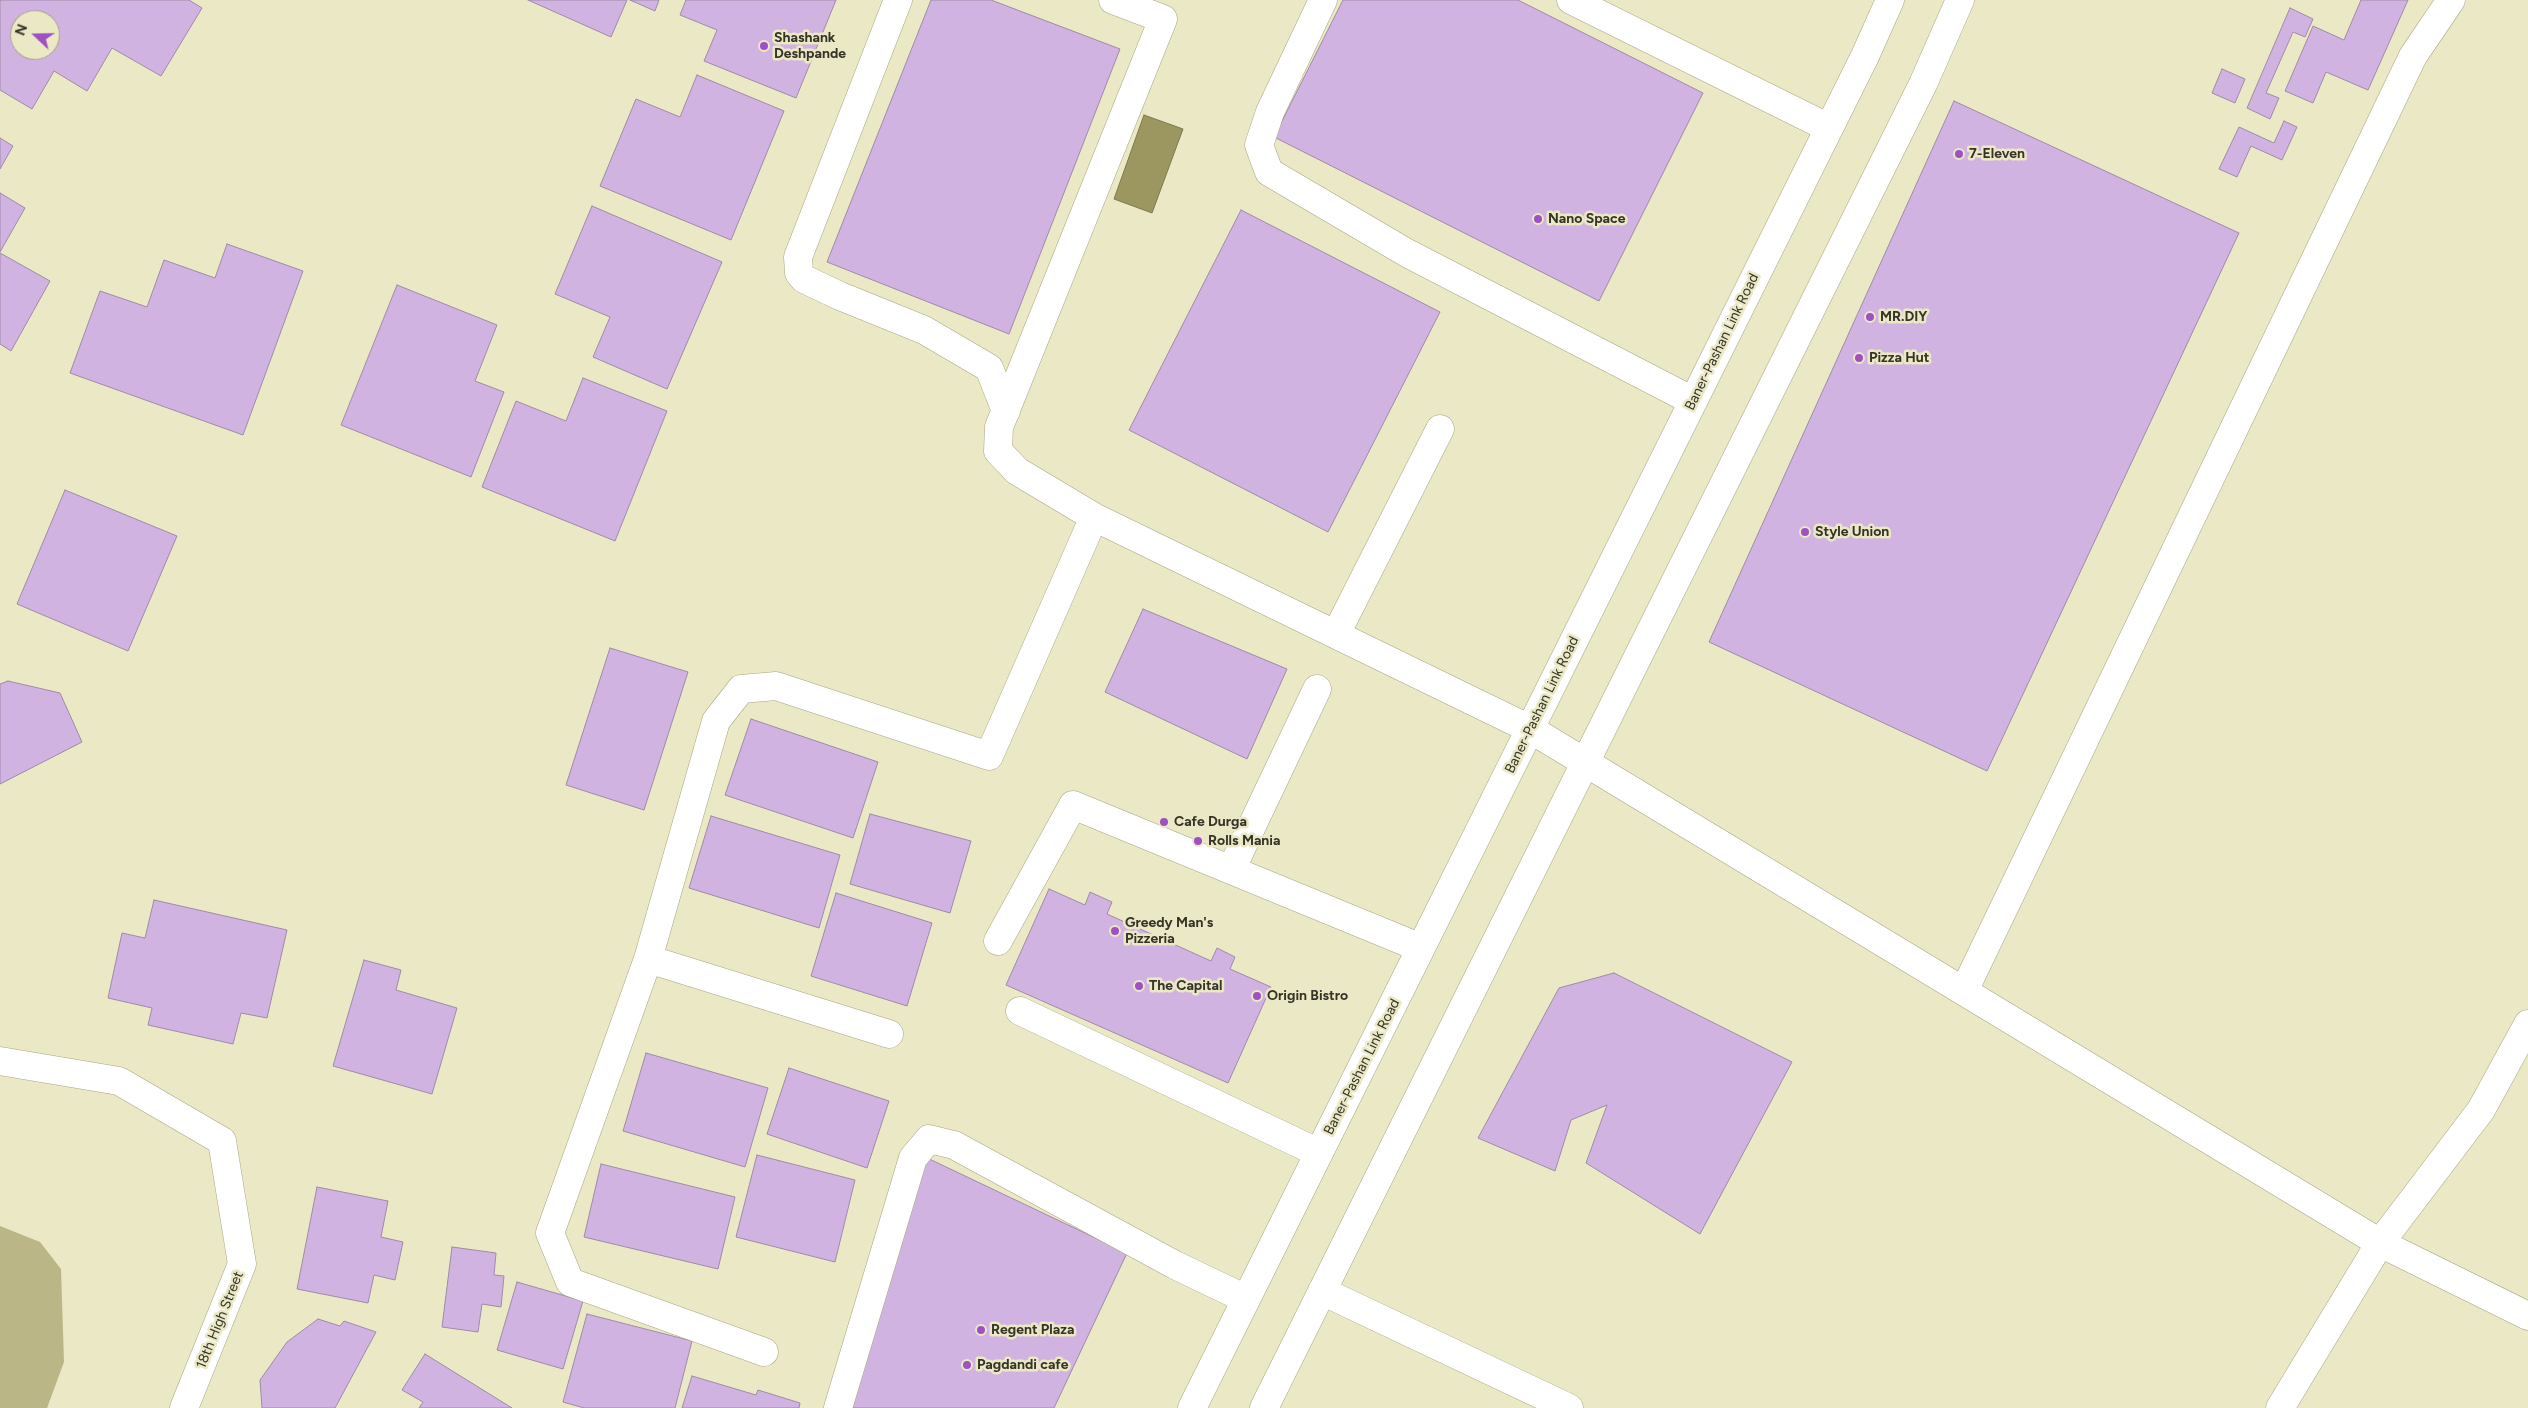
<!DOCTYPE html>
<html>
<head>
<meta charset="utf-8">
<style>
  body { margin:0 }
  #map { position:relative; width:2528px; height:1408px; overflow:hidden; background:#ebe8c6; font-family:Figtree,sans-serif }
  canvas { display:block }
  .north { position:absolute; left:10px; top:10px; width:50px; height:50px; box-sizing:border-box; background:#ebe8c6; border:1px solid #a2a086; border-radius:50%; rotate:291deg; font-size:14px; font-weight:700; line-height:20px; text-align:center; color:#353426 }
  .north::after { content:''; display:block; margin:auto; width:18px; height:22px; background:#9d51c3; clip-path:polygon(50% 0,100% 100%,50% 72%,0 100%) }
</style>
</head>
<body>
<div id="map">
<canvas width="2528" height="1408"></canvas>
<div class="north">N</div>
</div>
<script>
const ctx = document.querySelector('canvas').getContext('2d');
ctx.lineJoin = 'round';
function fillPath(path, color) { ctx.fillStyle = color; ctx.fill(path, 'evenodd'); }
const toPath = rows => new Path2D(rows.map(r => 'M' + r).join(''));
function trace(path, color, width, dash) { ctx.strokeStyle = color; ctx.lineWidth = width; ctx.lineCap = dash ? 'butt' : 'round'; ctx.setLineDash(dash || []); ctx.stroke(path); }
function write(font, color, halo, rows, align = 'center') {
  ctx.font = font + ' Figtree,sans-serif'; ctx.lineWidth = 5; ctx.setLineDash([]); ctx.textBaseline = 'middle'; ctx.strokeStyle = halo; ctx.fillStyle = color; for (const [text, x, y, turn = 0] of rows) {
    ctx.save(); ctx.translate(x, y); ctx.rotate((+turn || 0) * Math.PI / 180); ctx.textAlign = isNaN(turn) ? turn : align; if (halo) ctx.strokeText(text, 0, 0); ctx.fillText(text, 0, 0); ctx.restore();
  }
}
const green = toPath([
  [0,1226,40,1242,61,1269,64,1362,47,1408,0,1408]
]);
const water = toPath([
  [1144,115,1183,129,1152,213,1114,199,1144,115]
]);
const building = toPath([
  [0,0,189,0,202,8,161,76,112,48,87,91,54,71,32,109,0,90,0,0],
  [20,20,50,20,50,50,20,50,20,20],
  [528,0,627,0,611,37,528,0],
  [630,0,659,0,655,11,630,0],
  [686,0,836,0,796,98,704,61,717,30,680,15,686,0],
  [931,0,991,0,1120,49,1009,334,827,262,931,0],
  [1343,0,1518,0,1703,93,1599,301,1274,137,1343,0],
  [2361,0,2408,0,2368,90,2326,72,2313,103,2285,91,2313,26,2344,40,2361,0],
  [2290,8,2313,19,2305,37,2293,32,2266,93,2279,98,2270,119,2247,108,2290,8],
  [2222,69,2245,79,2235,103,2212,93,2222,69],
  [697,75,784,111,731,240,600,186,636,99,680,117,697,75],
  [1954,101,2239,233,1987,771,1709,642,1954,101],
  [2284,121,2297,127,2282,160,2251,146,2237,177,2219,169,2239,127,2274,143,2284,121],
  [0,138,13,146,0,169,0,138],
  [0,193,25,208,0,252,0,193],
  [592,206,722,262,667,389,593,357,610,317,555,294,592,206],
  [1241,210,1440,312,1328,532,1129,430,1241,210],
  [227,244,303,271,243,435,70,373,100,291,147,307,164,260,215,278,227,244],
  [0,253,50,281,11,351,0,344,0,253],
  [397,285,497,325,475,381,504,392,471,477,341,425,397,285],
  [583,378,667,411,615,541,482,487,516,401,566,421,583,378],
  [65,490,177,536,128,651,17,604,65,490],
  [1143,609,1287,669,1247,759,1105,692,1143,609],
  [610,648,688,672,644,810,566,785,610,648],
  [8,681,60,693,82,742,0,784,0,684,8,681],
  [751,719,878,762,853,838,725,795,751,719],
  [870,814,971,841,950,913,850,884,870,814],
  [711,816,840,855,819,928,689,888,711,816],
  [1049,889,1085,905,1090,892,1112,902,1107,914,1211,961,1217,948,1235,957,1230,969,1271,987,1228,1083,1006,985,1049,889],
  [836,893,932,923,907,1006,811,976,836,893],
  [154,900,287,930,267,1018,241,1013,233,1044,148,1025,152,1008,108,998,122,933,145,938,154,900],
  [364,960,401,970,396,990,457,1008,432,1094,333,1066,364,960],
  [1614,973,1792,1062,1700,1234,1586,1163,1607,1105,1571,1120,1555,1171,1478,1138,1559,988,1614,973],
  [646,1053,768,1088,745,1167,623,1131,646,1053],
  [789,1068,889,1101,867,1168,767,1134,789,1068],
  [757,1155,855,1180,835,1262,736,1237,757,1155],
  [923,1156,1127,1253,1054,1408,849,1408,923,1156],
  [601,1164,735,1197,718,1269,584,1237,601,1164],
  [317,1187,388,1201,381,1237,403,1242,395,1280,374,1275,368,1303,297,1289,317,1187],
  [452,1247,496,1253,494,1275,504,1276,501,1307,482,1304,478,1332,442,1327,452,1247],
  [517,1282,583,1301,563,1369,497,1350,517,1282],
  [587,1314,692,1341,675,1408,584,1408,563,1402,587,1314],
  [318,1319,340,1326,344,1321,376,1332,335,1408,262,1408,260,1380,287,1342,318,1319],
  [425,1354,512,1408,419,1408,423,1402,402,1390,425,1354],
  [692,1376,756,1395,758,1390,800,1403,799,1408,682,1408,692,1376]
]);
const minor = toPath([
  [898,0,798,257,799,273,804,279,840,296,924,330,989,368,1006,411],
  [1113,0,1163,19,999,427,998,451,1017,471,1094,517,1530,729,2380,1243,2528,1316],
  [1323,0,1270,112,1259,145,1269,172,1407,253,1693,401],
  [1571,0,1829,128],
  [1336,634,1440,429],
  [1231,870,1317,689],
  [998,941,1073,805,1421,948],
  [648,959,716,721,741,689,776,686,989,756,1094,517],
  [1964,991,2413,56,2451,0],
  [1020,1011,1319,1153],
  [0,1061,119,1081,222,1141,242,1264,184,1408],
  [1322,1291,1569,1408],
  [764,1352,570,1282,550,1233,648,959,889,1034],
  [838,1408,913,1158,929,1139,954,1145,1175,1265,1246,1299],
  [1192,1408,1865,56,1890,0],
  [1264,1408,1923,84,1960,0],
  [2280,1408,2380,1243,2481,1110,2528,1024]
]);
const markers = [
  [764,46,5,"#9d51c3"],
  [1959,154,5,"#9d51c3"],
  [1538,219,5,"#9d51c3"],
  [1870,317,5,"#9d51c3"],
  [1859,358,5,"#9d51c3"],
  [1805,532,5,"#9d51c3"],
  [1164,822,5,"#9d51c3"],
  [1198,841,5,"#9d51c3"],
  [1115,931,5,"#9d51c3"],
  [1139,986,5,"#9d51c3"],
  [1257,996,5,"#9d51c3"],
  [981,1330,5,"#9d51c3"],
  [967,1365,5,"#9d51c3"]
];
const poiNames = [
  ["Shashank",774,38],
  ["Deshpande",774,54],
  ["7-Eleven",1969,154],
  ["Nano Space",1548,219],
  ["MR.DIY",1880,317],
  ["Pizza Hut",1869,358],
  ["Style Union",1815,532],
  ["Cafe Durga",1174,822],
  ["Rolls Mania",1208,841],
  ["Greedy Man's",1125,923],
  ["Pizzeria",1125,939],
  ["The Capital",1149,986],
  ["Origin Bistro",1267,996],
  ["Regent Plaza",991,1330],
  ["Pagdandi cafe",977,1365]
];
const streetNames = [
  ["Baner-Pashan Link Road",1722,342,-64],
  ["Baner-Pashan Link Road",1542,705,-64],
  ["Baner-Pashan Link Road",1362,1067,-63],
  ["18th High Street",220,1320,-68]
];
fillPath(green, '#bbb686');
fillPath(water, '#9c9660');
trace(water, '#7d794f', 1);
fillPath(building, '#d1b3e2');
trace(building, '#9d8ba7', 1);
trace(minor, '#a8a584', 29);
trace(minor, '#fff', 28);
for (const [x, y, r, color] of markers) { const dot = new Path2D(); dot.arc(x, y, r, 0, 2 * Math.PI); ctx.fillStyle = color; ctx.fill(dot); trace(dot, '#ebe8c6', 2); }
write('bold 14px', '#353426', '#ebe8c6', poiNames, 'left');
write('14px', '#353426', '#ebe8c6', streetNames);
</script>
</body>
</html>
